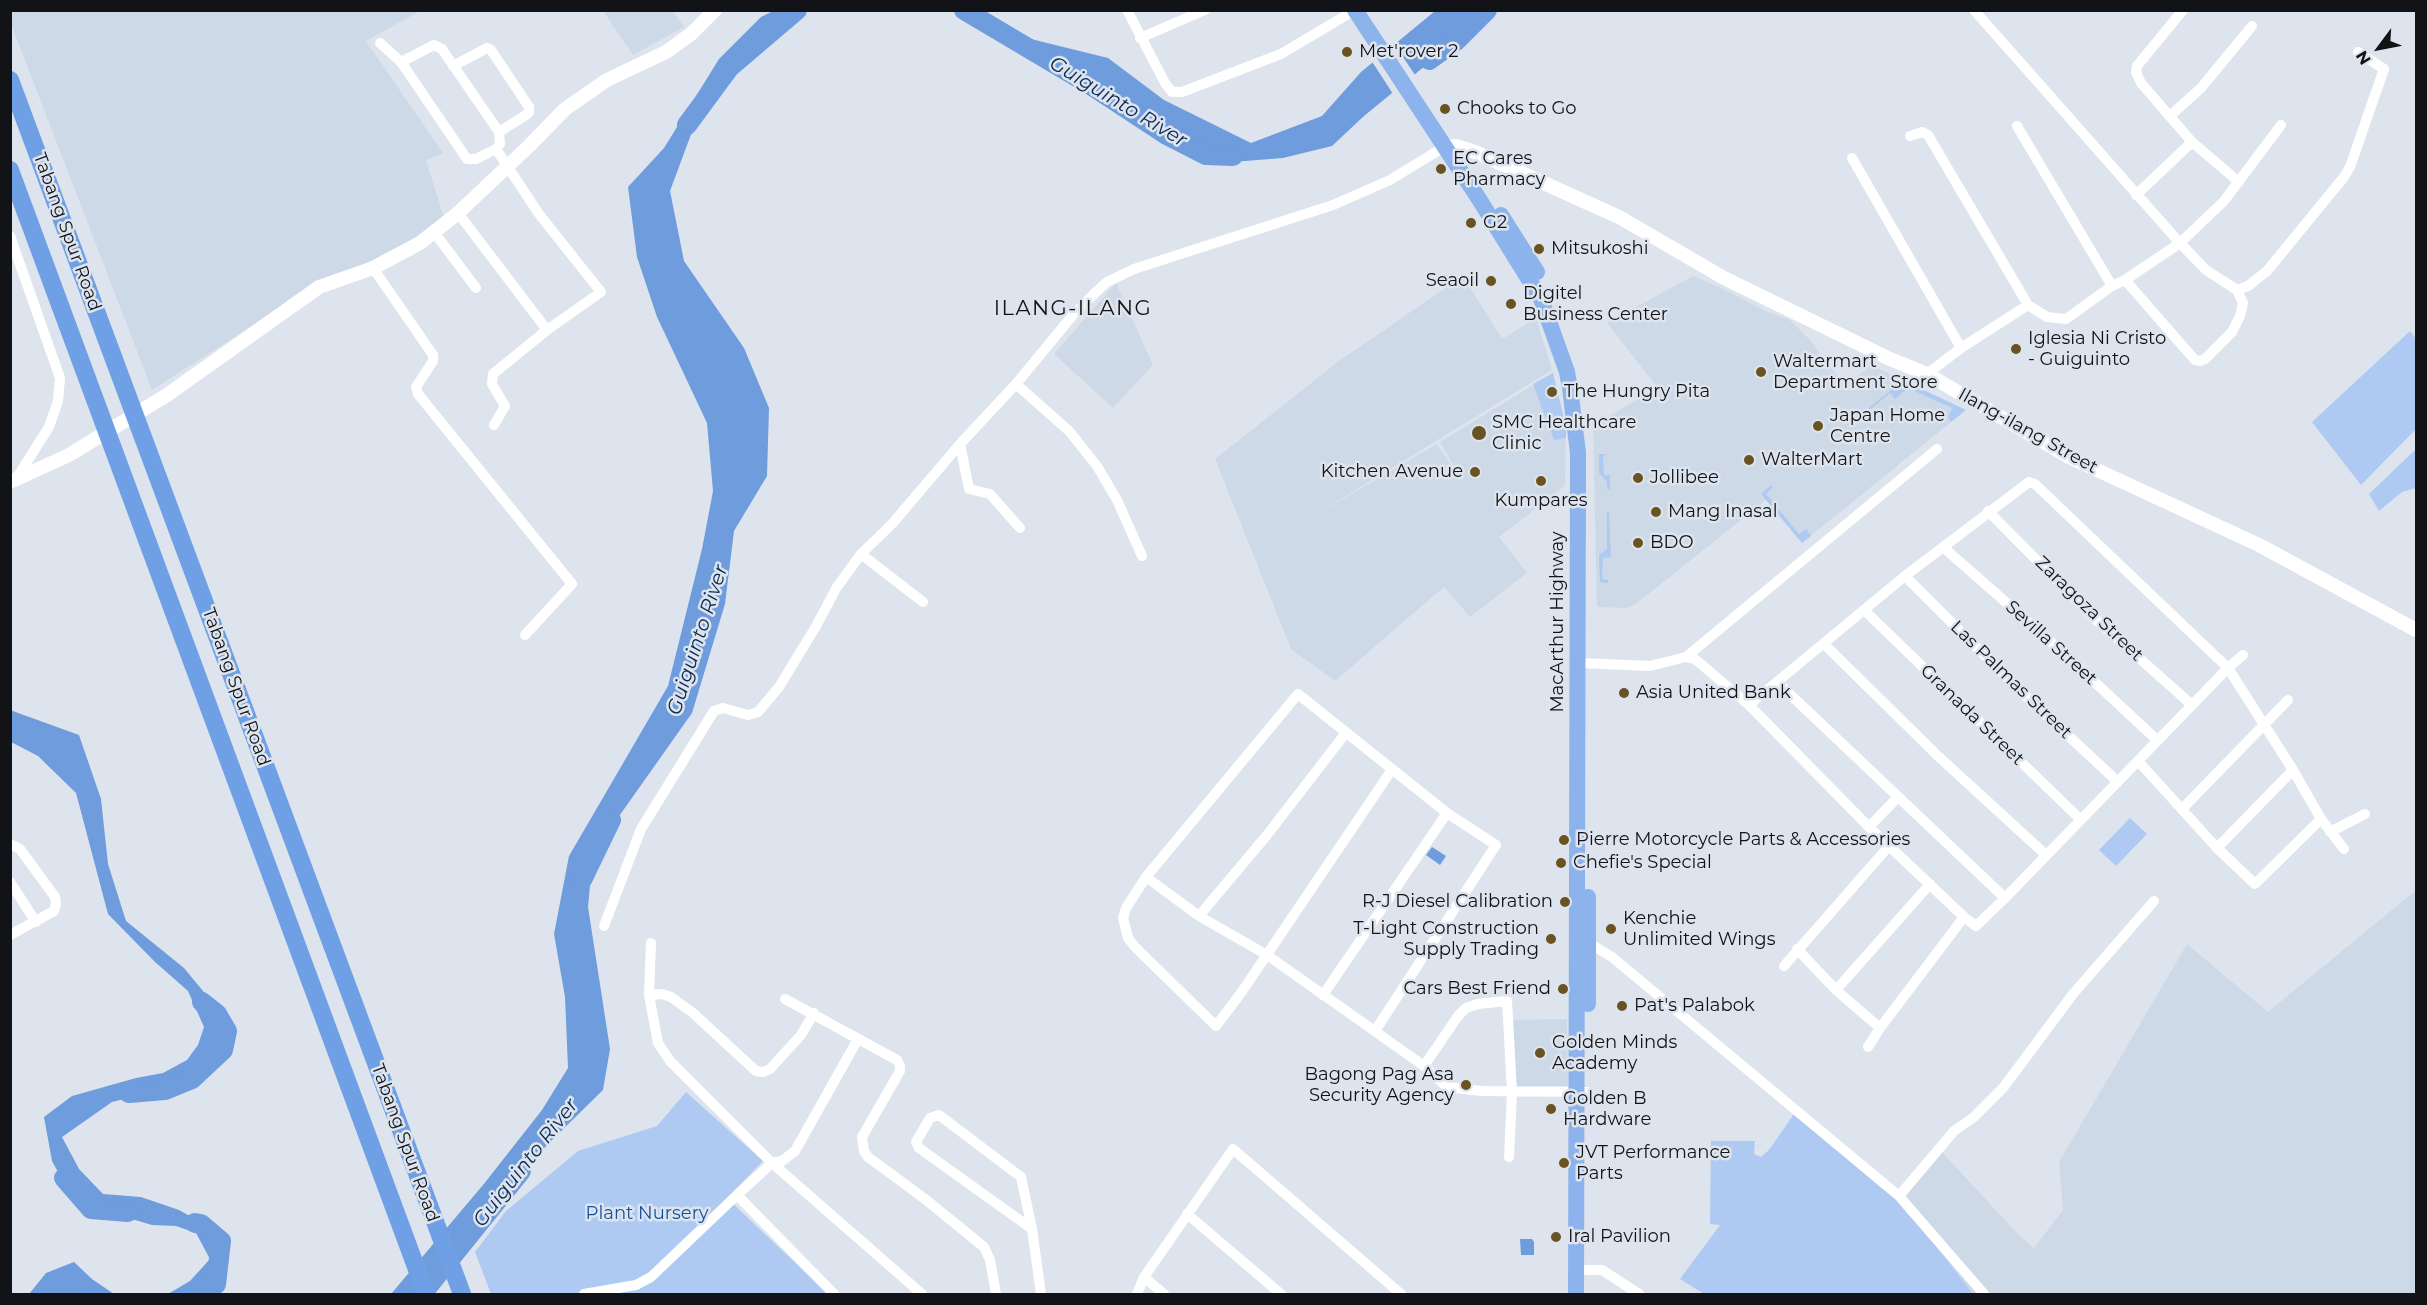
<!DOCTYPE html>
<html>
<head>
<meta charset="utf-8">
<style>
  body { margin:0 }
  #map { position:relative; width:2427px; height:1305px; overflow:hidden; background:#dee4ed; font-family:Montserrat,sans-serif }
  canvas { display:block }
  .frame { position:absolute; inset:0; border:12px solid #111316; pointer-events:none }
  .north { position:absolute; left:2349px; top:18px; width:60px; height:60px; -webkit-text-stroke:4px #dee4ed; paint-order:stroke; rotate:238deg; font-size:16px; font-weight:700; line-height:24px; text-align:center; color:#111316 }
  .north::after { content:''; display:block; margin:auto; width:21px; height:27px; background:#111316; clip-path:polygon(50% 0,100% 100%,50% 72%,0 100%) }
</style>
</head>
<body>
<div id="map">
<canvas width="2427" height="1305"></canvas>
<div class="frame"></div>
<div class="north">N</div>
</div>
<script>
const ctx = document.querySelector('canvas').getContext('2d');
ctx.lineJoin = 'round';
function fillPath(path, color) { ctx.fillStyle = color; ctx.fill(path, 'evenodd'); }
const toPath = rows => new Path2D(rows.map(r => 'M' + r).join(''));
function trace(path, color, width, dash) { ctx.strokeStyle = color; ctx.lineWidth = width; ctx.lineCap = dash ? 'butt' : 'round'; ctx.setLineDash(dash || []); ctx.stroke(path); }
function write(font, color, halo, rows, align = 'center') {
  ctx.font = font + ' Montserrat,sans-serif'; ctx.lineWidth = 5; ctx.setLineDash([]); ctx.textBaseline = 'middle'; ctx.strokeStyle = halo; ctx.fillStyle = color; for (const [text, x, y, turn = 0] of rows) {
    ctx.save(); ctx.translate(x, y); ctx.rotate((+turn || 0) * Math.PI / 180); ctx.textAlign = isNaN(turn) ? turn : align; if (halo) ctx.strokeText(text, 0, 0); ctx.fillText(text, 0, 0); ctx.restore();
  }
}
const built = toPath([
  [11,10,420,11,366,41,443,153,426,160,444,218,378,264,320,282,152,390,11,24],
  [603,11,673,11,684,27,633,55],
  [1463,276,1502,339,1536,318,1552,370,1310,518,1437,444,1466,487,1440,442,1553,373,1566,427,1565,486,1499,537,1527,573,1470,617,1444,587,1335,681,1291,649,1215,459,1339,361],
  [1693,276,1719,287,1768,312,1790,320,1810,340,1845,386,1871,365,1966,410,1802,543,1766,500,1636,604,1626,608,1597,607,1593,426,1657,387,1607,323],
  [1116,283,1153,365,1113,408,1054,354],
  [2416,890,2416,1294,1973,1294,1901,1200,1941,1151,2016,1232,2034,1248,2063,1210,2059,1162,2187,944,2268,1012],
  [1567,1019,1568,1086,1513,1087,1512,1020]
]);
const green = toPath([
  [2410,331,2416,339,2416,429,2361,485,2312,422],
  [1553,373,1566,427,1566,438,1554,440,1533,384],
  [1894,376,1966,410,1951,422,1948,417,1952,408,1908,388,1895,399,1890,393,1867,412,1866,410,1890,391],
  [2416,449,2416,488,2402,492,2379,511,2369,494],
  [1599,454,1607,454,1603,456,1604,475,1610,475,1610,489,1607,489,1607,482,1599,473],
  [1771,485,1773,487,1766,494,1799,534,1806,529,1811,536,1802,543,1761,494],
  [1607,512,1609,512,1611,557,1603,558,1602,579,1608,580,1608,583,1600,582,1599,555,1607,549],
  [2130,818,2147,834,2116,866,2099,850],
  [686,1092,763,1161,727,1198,828,1294,491,1294,475,1252,506,1211,578,1151,657,1126],
  [1796,1111,1901,1200,1973,1294,1704,1294,1680,1279,1720,1225,1710,1224,1711,1141,1755,1141,1754,1154,1761,1157,1769,1150]
]);
const water = toPath([
  [773,11,785,11,703,102,670,191,684,261,744,348,769,408,767,476,734,531,725,604,692,713,593,853,588,907,610,1049,603,1090,549,1143,491,1205,422,1294,391,1294,483,1185,542,1110,568,1068,565,997,554,934,569,856,668,686,702,549,713,491,707,423,657,317,637,257,628,187,664,148,719,59,761,17],
  [959,11,982,11,1031,39,1108,58,1164,100,1251,143,1322,116,1361,72,1435,11,1492,11,1364,116,1332,146,1283,158,1220,163,1113,96,1064,60,987,28],
  [10,710,79,735,101,799,108,864,126,921,184,968,222,1014,218,1051,199,1073,173,1087,112,1102,62,1137,79,1169,103,1194,141,1197,179,1210,213,1229,220,1249,218,1272,202,1294,168,1294,190,1281,210,1259,196,1233,176,1226,152,1225,105,1211,69,1192,52,1161,44,1117,72,1096,136,1078,163,1073,187,1060,198,1045,204,1027,188,991,155,962,108,914,76,793,38,756,11,742],
  [1432,847,1446,856,1440,865,1426,855],
  [1520,1239,1532,1239,1534,1242,1534,1255,1521,1255],
  [74,1262,92,1279,114,1294,29,1294,46,1273]
]);
const pier = toPath([
  [1393,42,1417,78,1395,97,1371,60]
]);
const river = toPath([
  [964,10,1092,86,1165,134,1206,155,1233,156],
  [1429,60,1457,40,1487,10],
  [687,125,729,68,797,10],
  [582,880,611,820],
  [129,1093,165,1090,192,1079,223,1050,227,1031,217,1014,202,1002],
  [64,1178,91,1209,128,1212],
  [195,1223,201,1224,221,1241,216,1284,202,1294],
  [425,1290,521,1171]
]);
const minor = toPath([
  [1127,10,1165,83,1172,92,1182,92,1281,54,1355,10],
  [1974,10,2180,243,2206,270,2237,290,2243,303,2240,316,2232,332,2205,359,2200,361,2195,360,2125,280],
  [2183,10,2137,66,2136,72,2141,83,2192,142,2239,182],
  [1140,38,1205,10],
  [380,43,401,62,467,159,476,159,496,149,500,144,499,132,442,49,434,45,401,62],
  [453,66,487,48,491,50,529,107,529,112,526,115,499,132],
  [2171,115,2201,88,2252,26],
  [2017,126,2112,286],
  [1910,136,1922,132,1928,135,2028,305],
  [1852,158,1961,348],
  [2136,195,2192,142],
  [458,213,547,330],
  [434,232,476,288],
  [10,236,60,378,58,401,49,427,16,479],
  [373,268,433,355,433,361,416,387,418,394,572,584,525,635],
  [2237,290,2248,286,2267,271,2344,177,2350,167,2384,69,2358,52],
  [1927,374,1961,348,2028,305,2047,317,2066,319,2112,286,2125,280,2180,243,2224,201,2281,125],
  [1016,384,1069,431,1097,466,1117,500,1142,556],
  [494,425,505,406,492,384,493,374,547,330,601,292,539,214,496,149],
  [960,444,969,489,990,494,1020,528],
  [1988,511,2094,618,2192,705],
  [1943,547,2059,649,2157,740],
  [861,554,923,602],
  [1905,576,2017,688,2118,782],
  [1864,610,2080,819],
  [1824,644,1939,757,2046,855],
  [1686,657,1695,659,1749,705,1869,827,1964,917,1976,926,2005,898,2228,668,2243,655],
  [1579,663,1650,666,1686,657,1937,449],
  [1777,682,2005,898],
  [1749,705,1905,576,2029,482,2035,484,2228,668,2293,770,2321,819,2344,849],
  [2138,761,2217,848,2255,884,2321,819],
  [2182,809,2288,700],
  [1869,827,1897,798],
  [2330,832,2365,814],
  [10,844,20,849,55,897,56,904,54,911,10,935],
  [2217,848,2293,770],
  [1146,877,1199,916,1267,955,1424,1066,1447,1087,1481,1091,1587,1092],
  [10,882,36,922],
  [1199,916,1267,835,1345,734],
  [604,926,641,829,714,711,723,708,748,715,758,712,779,687,815,628,837,587,861,554,892,524,960,444,1016,384,1073,315,1096,292,1107,282,1134,269,1333,205,1390,180,1444,147],
  [1586,944,1589,943,1612,957,1899,1196,1984,1294],
  [1797,949,1836,990,1880,1028],
  [1784,966,1889,846],
  [1836,990,1930,884],
  [649,995,651,943],
  [1323,995,1447,813],
  [785,999,897,1060,900,1066,900,1071,862,1137,864,1151,868,1157,925,1199,984,1247,990,1260,996,1294],
  [814,1013,801,1035,770,1069,763,1072,756,1071,693,1013,671,997,662,994,649,995,658,1043,670,1061,772,1163,922,1294],
  [1375,1031,1496,845,1447,813,1298,694,1146,877,1126,908,1123,918,1128,938,1135,947,1216,1026,1241,993,1391,771],
  [1868,1047,1880,1028,1964,917],
  [1424,1066,1458,1016,1466,1008,1478,1004,1507,1001,1512,1092,1509,1157],
  [737,1195,772,1163,782,1161,795,1151,858,1039],
  [1899,1196,1954,1131,1974,1117,2003,1088,2073,994,2154,901],
  [1187,1214,1281,1294],
  [1032,1229,919,1148,916,1142,930,1118,939,1115,1021,1177,1032,1229,1041,1294],
  [1576,1270,1602,1270,1639,1294],
  [1144,1277,1164,1294],
  [584,1294,636,1285,651,1277,737,1195,834,1294],
  [1137,1294,1144,1277,1233,1149,1401,1294]
]);
const tertiary = toPath([
  [1444,147,1456,146,1475,152,1619,217,1724,278,1890,359,1927,374,2069,457,2259,545,2416,630],
  [10,482,69,455,167,395,319,287,373,268,420,243,458,213,529,146,565,109,607,80,666,52,691,34,715,10]
]);
const trunk = toPath([
  [1355,10,1479,199,1541,299,1567,372,1570,388,1578,453,1576,1294],
  [1501,215,1537,272],
  [1588,897,1588,1004]
]);
const motorway = toPath([
  [10,80,462,1294],
  [10,170,426,1294]
]);
const markers = [
  [1347,52,6,"#695323"],
  [1445,109,6,"#695323"],
  [1441,169,6,"#695323"],
  [1471,223,6,"#695323"],
  [1539,249,6,"#695323"],
  [1491,281,6,"#695323"],
  [1511,304,6,"#695323"],
  [2016,349,6,"#695323"],
  [1761,372,6,"#695323"],
  [1552,392,6,"#695323"],
  [1818,426,6,"#695323"],
  [1479,433,8,"#695323"],
  [1749,460,6,"#695323"],
  [1475,472,6,"#695323"],
  [1638,478,6,"#695323"],
  [1541,481,6,"#695323"],
  [1656,512,6,"#695323"],
  [1638,543,6,"#695323"],
  [1624,693,6,"#695323"],
  [1564,840,6,"#695323"],
  [1561,863,6,"#695323"],
  [1565,902,6,"#695323"],
  [1611,929,6,"#695323"],
  [1551,939,6,"#695323"],
  [1563,989,6,"#695323"],
  [1622,1006,6,"#695323"],
  [1540,1053,6,"#695323"],
  [1466,1085,6,"#695323"],
  [1551,1109,6,"#695323"],
  [1564,1163,6,"#695323"],
  [1556,1237,6,"#695323"]
];
const poiNames = [
  ["Met'rover 2",1359,52],
  ["Chooks to Go",1457,109],
  ["EC Cares",1453,159],
  ["Pharmacy",1453,180],
  ["G2",1483,223],
  ["Mitsukoshi",1551,249],
  ["Seaoil",1479,281,"right"],
  ["Digitel",1523,294],
  ["Business Center",1523,315],
  ["Iglesia Ni Cristo",2028,339],
  ["- Guiguinto",2028,360],
  ["Waltermart",1773,362],
  ["Department Store",1773,383],
  ["The Hungry Pita",1564,392],
  ["Japan Home",1830,416],
  ["Centre",1830,437],
  ["SMC Healthcare",1492,423],
  ["Clinic",1492,444],
  ["WalterMart",1761,460],
  ["Kitchen Avenue",1463,472,"right"],
  ["Jollibee",1650,478],
  ["Kumpares",1541,501,"center"],
  ["Mang Inasal",1668,512],
  ["BDO",1650,543],
  ["Asia United Bank",1636,693],
  ["Pierre Motorcycle Parts & Accessories",1576,840],
  ["Chefie's Special",1573,863],
  ["R-J Diesel Calibration",1553,902,"right"],
  ["Kenchie",1623,919],
  ["Unlimited Wings",1623,940],
  ["T-Light Construction",1539,929,"right"],
  ["Supply Trading",1539,950,"right"],
  ["Cars Best Friend",1551,989,"right"],
  ["Pat's Palabok",1634,1006],
  ["Golden Minds",1552,1043],
  ["Academy",1552,1064],
  ["Bagong Pag Asa",1454,1075,"right"],
  ["Security Agency",1454,1096,"right"],
  ["Golden B",1563,1099],
  ["Hardware",1563,1120],
  ["JVT Performance",1576,1153],
  ["Parts",1576,1174],
  ["Iral Pavilion",1568,1237]
];
const streetNames = [
  ["Tabang Spur Road",67,232,70],
  ["Ilang-ilang Street",2028,431,29],
  ["Zaragoza Street",2089,609,44],
  ["MacArthur Highway",1558,622,-90],
  ["Sevilla Street",2051,643,42],
  ["Las Palmas Street",2011,680,44],
  ["Tabang Spur Road",236,687,70],
  ["Granada Street",1972,715,44],
  ["Tabang Spur Road",405,1143,70]
];
const parkNames = [
  ["Plant Nursery",647,1214]
];
const waterNames = [
  ["Guiguinto River",1118,102,31],
  ["Guiguinto River",698,640,-72],
  ["Guiguinto River",526,1163,-52]
];
const quarterNames = [
  ["ILANG-ILANG",1073,309]
];
fillPath(built, '#ced9e8');
fillPath(green, '#aecaf2');
fillPath(water, '#6e9cdd');
fillPath(pier, '#dee4ed');
trace(river, '#6e9cdd', 20);
trace(minor, '#fff', 10);
trace(tertiary, '#fff', 14);
trace(trunk, '#8cb3eb', 16);
trace(motorway, '#6fa0e6', 18);
for (const [x, y, r, color] of markers) { const dot = new Path2D(); dot.arc(x, y, r, 0, 2 * Math.PI); ctx.fillStyle = color; ctx.fill(dot); trace(dot, '#dee4ed', 2); }
write('18px', '#111316', '#dee4ed', poiNames, 'left');
write('18px', '#111316', '#dee4ed', streetNames);
write('18px', '#16519f', '#dee4ed', parkNames);
write('italic 20px', '#0a2953', '#dee4ed', waterNames);
ctx.letterSpacing = '1.5px';
write('21px', '#111316', '#dee4ed', quarterNames);
ctx.letterSpacing = '0px';
</script>
</body>
</html>
